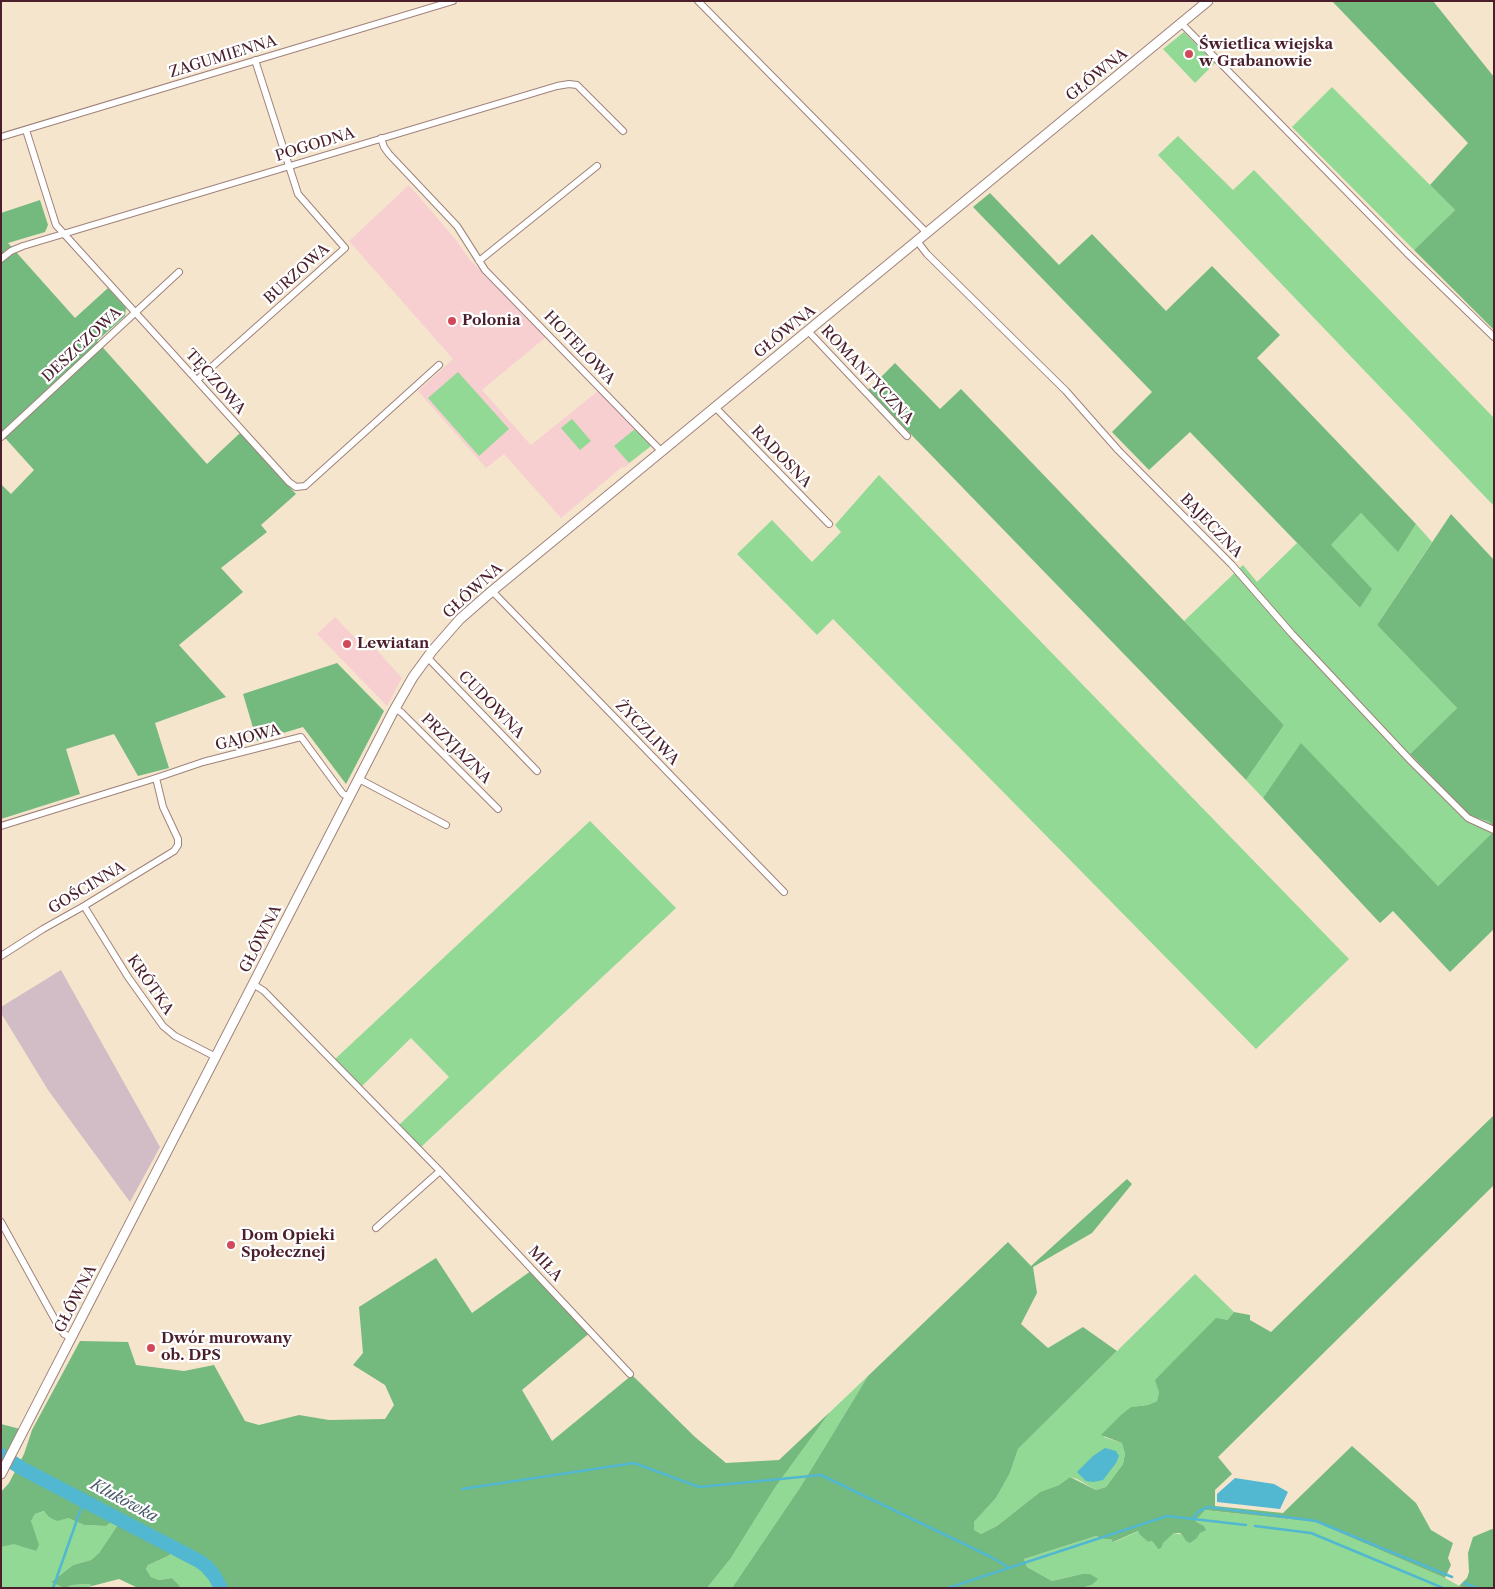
<!DOCTYPE html>
<html>
<head>
<meta charset="utf-8">
<style>
  body { margin:0 }
  #map { position:relative; width:1495px; height:1589px; overflow:hidden; background:#f5e5cd; font-family:"Libre Caslon Text",serif }
  canvas { display:block }
  .frame { position:absolute; inset:0; border:2px solid #4a1f2b; pointer-events:none }
</style>
</head>
<body>
<div id="map">
<canvas width="1495" height="1589"></canvas>
<div class="frame"></div>
</div>
<script>
const ctx = document.querySelector('canvas').getContext('2d');
ctx.lineJoin = 'round';
function fillPath(path, color) { ctx.fillStyle = color; ctx.fill(path, 'evenodd'); }
const toPath = rows => new Path2D(rows.map(r => 'M' + r).join(''));
function trace(path, color, width, dash) { ctx.strokeStyle = color; ctx.lineWidth = width; ctx.lineCap = dash ? 'butt' : 'round'; ctx.setLineDash(dash || []); ctx.stroke(path); }
function write(font, color, halo, rows, align = 'center') {
  ctx.font = font + ' "Libre Caslon Text",serif'; ctx.lineWidth = 4.5; ctx.setLineDash([]); ctx.textBaseline = 'middle'; ctx.strokeStyle = halo; ctx.fillStyle = color; for (const [text, x, y, turn = 0] of rows) {
    ctx.save(); ctx.translate(x, y); ctx.rotate((+turn || 0) * Math.PI / 180); ctx.textAlign = isNaN(turn) ? turn : align; if (halo) ctx.strokeText(text, 0, 0); ctx.fillText(text, 0, 0); ctx.restore();
  }
}
const built = toPath([
  [409,185,456,240,470,260,546,337,482,390,531,445,598,391,651,446,624,468,622,467,561,518,504,454,486,468,418,391,453,359,349,241],
  [335,617,368,651,374,647,402,678,387,706,317,634]
]);
const industrial = toPath([
  [61,970,160,1147,130,1202,48,1090,1,1013,1,1007]
]);
const green = toPath([
  [1184,32,1215,63,1195,83,1163,49],
  [1332,87,1455,210,1414,250,1292,127],
  [1178,136,1233,190,1254,170,1494,418,1494,506,1158,155],
  [458,372,509,429,479,456,428,398],
  [572,419,591,441,580,450,561,428],
  [635,429,651,446,629,463,614,446],
  [879,475,1349,959,1256,1049,833,619,817,635,737,554,772,520,812,562,841,532,835,525],
  [1361,513,1398,551,1416,524,1432,542,1377,625,1457,708,1410,754,1470,816,1488,821,1494,827,1494,831,1438,886,1301,744,1263,798,1246,780,1284,725,1184,621,1243,565,1257,582,1297,543,1360,608,1371,589,1330,546],
  [590,821,676,908,421,1147,399,1125,449,1077,411,1038,361,1087,334,1060],
  [1195,1274,1234,1312,1159,1392,1157,1401,1148,1405,1131,1407,1104,1437,1122,1443,1125,1454,1123,1464,1106,1487,1096,1490,1077,1479,1070,1477,1059,1485,1040,1492,997,1526,981,1534,973,1530,974,1522,996,1498,1010,1473,1018,1449],
  [868,1376,801,1486,732,1588,707,1588,731,1558,774,1489,830,1412],
  [1204,1510,1315,1522,1445,1578,1463,1588,1081,1588,1092,1585,1097,1579,1082,1574,1052,1581,1027,1567,1024,1559,1096,1536,1105,1539,1111,1539,1114,1542,1139,1531,1140,1535,1148,1542,1152,1541,1157,1548,1174,1533,1197,1538,1204,1526,1195,1521],
  [45,1511,68,1518,84,1525,106,1526,110,1523,117,1526,99,1553,91,1560,73,1565,52,1581,65,1588,72,1585,89,1584,92,1586,87,1588,1,1588,1,1547,14,1543,36,1551,37,1540,32,1528,31,1521,35,1514],
  [179,1547,212,1564,224,1583,222,1588,179,1588,180,1586,172,1578,159,1580,151,1577,146,1569,148,1565,168,1556]
]);
const forest = toPath([
  [1332,1,1433,1,1494,77,1494,330,1414,250,1455,210,1430,185,1468,143],
  [990,193,1059,265,1092,234,1166,311,1212,266,1280,335,1257,358,1416,524,1398,552,1361,513,1331,545,1372,589,1360,608,1190,432,1149,470,1112,432,1152,392,973,207],
  [40,200,48,225,45,232,8,243,75,318,108,288,126,308,125,316,97,341,207,464,240,433,296,494,261,525,267,532,221,568,243,592,179,645,226,697,155,723,169,768,138,776,114,734,66,749,80,794,1,819,1,484,11,494,34,470,6,439,1,439,1,213],
  [895,363,940,409,961,389,1284,725,1246,780,868,390],
  [1451,514,1494,560,1494,827,1488,821,1470,816,1410,754,1457,708,1377,625],
  [337,663,384,711,346,784,303,727,257,741,243,694],
  [1301,743,1438,886,1494,831,1494,929,1450,972,1393,911,1380,923,1263,798],
  [1494,1115,1494,1185,1218,1457,1232,1474,1215,1490,1215,1506,1283,1513,1352,1446,1416,1503,1431,1530,1453,1543,1448,1558,1451,1565,1445,1578,1315,1522,1205,1510,1195,1521,1204,1526,1206,1530,1200,1533,1197,1538,1190,1543,1186,1541,1183,1536,1180,1533,1174,1533,1163,1543,1161,1548,1158,1549,1152,1541,1148,1542,1140,1535,1138,1531,1113,1542,1111,1539,1105,1539,1096,1536,1024,1559,1027,1567,1052,1581,1082,1574,1090,1574,1098,1579,1092,1585,1081,1588,732,1588,801,1486,868,1376,1008,1242,1031,1266,1127,1179,1132,1184,1092,1233,1033,1267,1037,1293,1021,1324,1048,1348,1083,1327,1117,1351,1018,1449,1010,1473,996,1498,974,1522,974,1530,981,1534,997,1526,1040,1492,1059,1485,1070,1477,1096,1490,1106,1487,1123,1464,1125,1454,1122,1443,1101,1435,1121,1415,1131,1407,1148,1405,1157,1401,1159,1392,1155,1380,1216,1318,1227,1320,1234,1312,1250,1315,1250,1320,1271,1332],
  [436,1258,472,1313,535,1268,592,1331,522,1390,552,1441,632,1375,695,1437,726,1463,779,1460,830,1412,774,1489,731,1558,707,1588,222,1588,224,1583,212,1564,179,1547,168,1556,148,1565,146,1569,151,1577,159,1580,172,1578,180,1586,179,1588,138,1588,119,1579,92,1586,89,1584,72,1585,65,1588,51,1582,73,1565,91,1560,99,1553,117,1526,110,1523,106,1526,84,1525,68,1518,57,1521,49,1517,44,1511,35,1514,31,1521,39,1545,36,1551,14,1544,1,1547,1,1492,9,1483,24,1454,32,1430,80,1341,128,1342,136,1365,184,1371,214,1365,245,1421,259,1425,299,1415,329,1420,385,1419,394,1405,385,1385,353,1365,363,1353,359,1307],
  [1,1424,20,1429,1,1465],
  [1492,1529,1494,1530,1494,1588,1463,1588,1459,1586,1467,1578,1469,1572,1468,1553,1473,1537]
]);
const water = toPath([
  [1105,1448,1116,1451,1119,1456,1116,1463,1103,1480,1093,1482,1086,1481,1077,1472,1093,1456],
  [1235,1478,1274,1484,1288,1492,1280,1509,1217,1502,1217,1494]
]);
const stream = toPath([
  [462,1489,634,1463,699,1487,821,1475,991,1557,1008,1567],
  [1192,1519,1199,1511,1208,1507,1316,1521,1452,1577],
  [1255,1526,1311,1533,1443,1588],
  [1464,1583,1477,1588],
  [53,1588,84,1500],
  [948,1588,1167,1516,1246,1525]
]);
const river = toPath([
  [1,1455,23,1469,199,1561,206,1566,214,1575,221,1588]
]);
const minor = toPath([
  [698,1,927,233],
  [1181,23,1407,253,1494,337],
  [26,130,56,225,289,482,296,487,305,486,439,365],
  [1,137,453,1],
  [381,138,384,147,389,154,457,226,485,270,662,452],
  [917,241,927,254,1066,391,1118,450,1232,565,1292,634,1411,761,1468,818,1494,830],
  [1,259,11,251,23,246,557,86,569,84,577,85,623,131],
  [479,261,597,166],
  [808,331,907,436],
  [197,380,345,248,298,194,255,60],
  [715,407,829,524],
  [1,437,179,272],
  [492,591,784,892],
  [427,657,537,771],
  [395,708,402,713,498,809],
  [359,779,446,825],
  [1,826,156,778,203,762,301,737,343,794,349,797],
  [84,906,128,977,163,1026,175,1036,216,1057],
  [1,956,43,929,84,906,174,851,178,845,178,839,163,807,156,778],
  [253,984,264,991,440,1171,630,1374],
  [1,1222,59,1327,64,1334,72,1338],
  [376,1228,440,1171]
]);
const tertiary = toPath([
  [1,1474,393,712,413,677,432,651,460,619,492,591,1208,1]
]);
const markers = [
  [1189,54,5,"#d1495b"],
  [452,321,5,"#d1495b"],
  [347,644,5,"#d1495b"],
  [231,1245,5,"#d1495b"],
  [151,1348,5,"#d1495b"]
];
const poiNames = [
  ["Świetlica wiejska",1199,45],
  ["w Grabanowie",1199,62],
  ["Polonia",462,321],
  ["Lewiatan",357,644],
  ["Dom Opieki",241,1236],
  ["Społecznej",241,1253],
  ["Dwór murowany",161,1339],
  ["ob. DPS",161,1356]
];
const streetNames = [
  ["ZAGUMIENNA",223,57,-17],
  ["GŁÓWNA",1097,75,-39],
  ["POGODNA",315,145,-17],
  ["BURZOWA",297,274,-42],
  ["GŁÓWNA",785,332,-39],
  ["DESZCZOWA",82,345,-43],
  ["HOTELOWA",579,348,46],
  ["ROMANTYCZNA",867,375,47],
  ["TĘCZOWA",215,382,48],
  ["RADOSNA",781,457,46],
  ["BAJECZNA",1211,526,46],
  ["GŁÓWNA",473,591,-42],
  ["CUDOWNA",491,705,46],
  ["ŻYCZLIWA",647,733,46],
  ["GAJOWA",248,738,-14],
  ["PRZYJAZNA",456,749,45],
  ["GOŚCINNA",87,888,-31],
  ["GŁÓWNA",261,939,-63],
  ["KRÓTKA",150,985,55],
  ["MIŁA",545,1264,47],
  ["GŁÓWNA",76,1299,-63]
];
const waterNames = [
  ["Klukówka",124,1501,28]
];
fillPath(built, '#f7cfd1');
fillPath(industrial, '#d2bdc6');
fillPath(green, '#91d994');
fillPath(forest, '#74b97e');
fillPath(water, '#52b7d0');
trace(stream, '#52b7d0', 2.5);
trace(river, '#52b7d0', 14);
trace(minor, '#a0827c', 8);
trace(tertiary, '#a0827c', 11);
trace(minor, '#fff', 6);
trace(tertiary, '#fff', 9);
for (const [x, y, r, color] of markers) { const dot = new Path2D(); dot.arc(x, y, r, 0, 2 * Math.PI); ctx.fillStyle = color; ctx.fill(dot); trace(dot, '#fff', 2); }
write('bold 15px', '#4a1f2b', '#fff', poiNames, 'left');
write('15px', '#4a1f2b', '#fff', streetNames);
write('italic 16px', '#4d5c6d', '#fff', waterNames);
</script>
</body>
</html>
